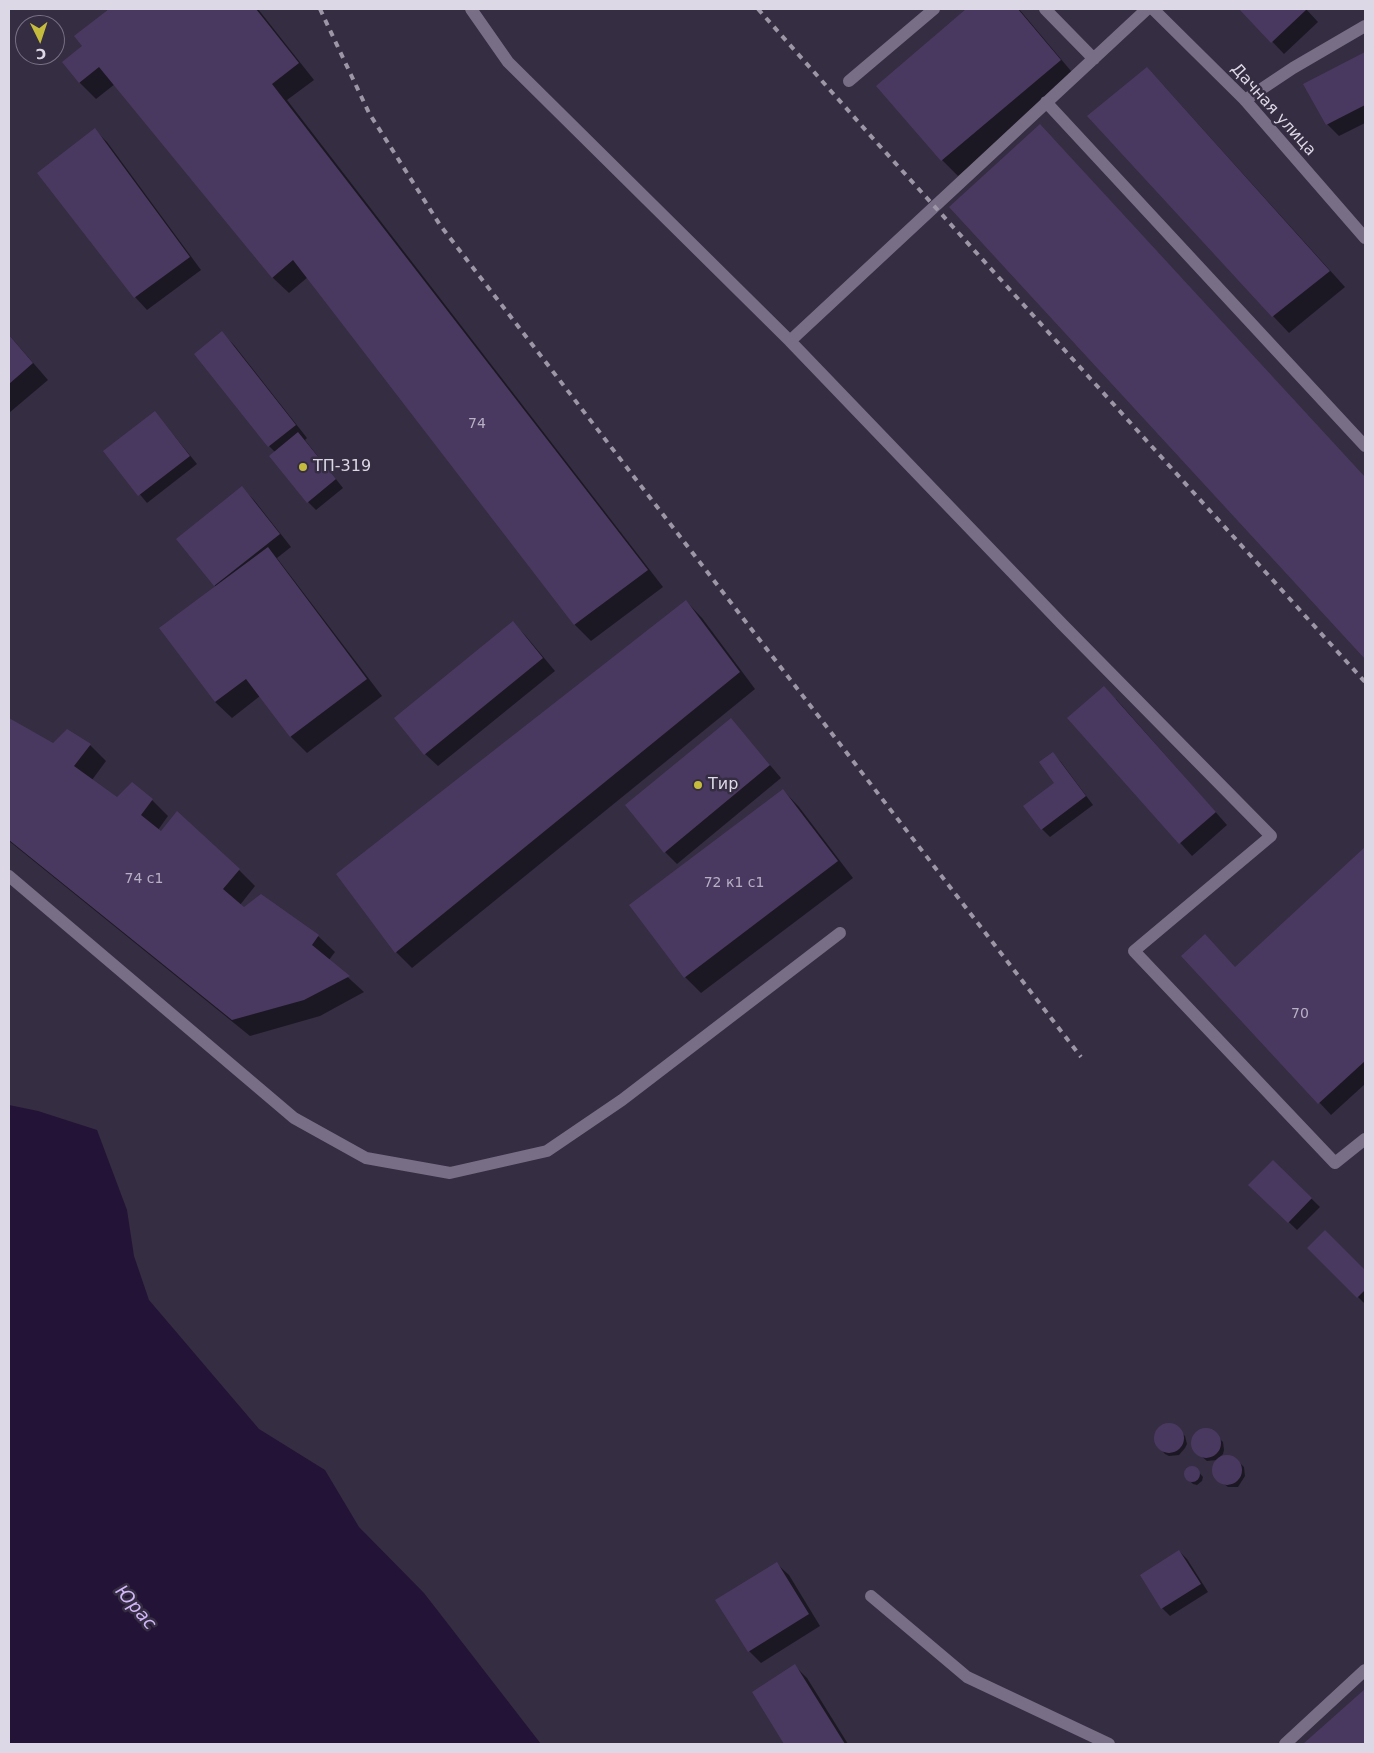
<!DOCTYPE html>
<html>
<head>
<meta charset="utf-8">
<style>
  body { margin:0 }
  #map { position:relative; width:1374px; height:1753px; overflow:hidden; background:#352d42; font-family:"DejaVu Sans",sans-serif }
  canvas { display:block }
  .frame { position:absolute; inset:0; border:10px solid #ddd8e6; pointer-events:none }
  .north { position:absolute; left:15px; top:15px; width:50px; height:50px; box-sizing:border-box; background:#352d42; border:1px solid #787184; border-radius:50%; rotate:176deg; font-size:14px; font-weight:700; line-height:20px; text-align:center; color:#ddd8e6 }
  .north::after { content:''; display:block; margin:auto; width:18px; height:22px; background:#c5bc3d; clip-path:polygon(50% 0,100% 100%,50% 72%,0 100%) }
</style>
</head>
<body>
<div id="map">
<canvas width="1374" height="1753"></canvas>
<div class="frame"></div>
<div class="north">С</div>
</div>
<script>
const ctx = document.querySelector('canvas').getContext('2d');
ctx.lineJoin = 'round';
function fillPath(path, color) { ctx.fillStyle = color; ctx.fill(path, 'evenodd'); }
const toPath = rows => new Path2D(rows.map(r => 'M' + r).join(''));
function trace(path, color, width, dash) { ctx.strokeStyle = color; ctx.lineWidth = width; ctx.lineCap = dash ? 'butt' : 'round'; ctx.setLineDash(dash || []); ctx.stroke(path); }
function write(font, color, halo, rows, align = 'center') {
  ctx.font = font + ' "DejaVu Sans",sans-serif'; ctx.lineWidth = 5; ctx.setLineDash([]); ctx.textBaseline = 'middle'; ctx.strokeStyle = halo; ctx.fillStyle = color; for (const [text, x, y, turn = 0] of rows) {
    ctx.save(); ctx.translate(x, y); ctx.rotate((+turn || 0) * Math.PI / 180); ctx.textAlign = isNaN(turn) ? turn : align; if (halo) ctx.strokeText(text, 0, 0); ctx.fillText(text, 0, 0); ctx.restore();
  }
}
const water = toPath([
  [9,1105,38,1111,97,1130,127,1210,134,1256,149,1300,259,1429,325,1470,359,1527,424,1593,541,1744,9,1744]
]);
const shadow = toPath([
  [111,9,258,9,314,80,287,100,663,587,591,641,575,625,308,277,289,293,272,277,115,84,96,99,80,83,64,62,84,46,76,36],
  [968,9,1019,9,1076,77,958,176,942,160,878,86],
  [1241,9,1306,9,1318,22,1284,54],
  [1365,53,1365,123,1339,136,1327,124,1305,85],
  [1163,85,1345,287,1289,333,1273,316],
  [95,130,107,142,201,270,147,310,135,297,38,173],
  [1056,142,1365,478,1365,657,951,207],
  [222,333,234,345,307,438,305,440,343,488,316,510,308,502,275,452,269,446],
  [9,335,48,380,9,413],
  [155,412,197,464,147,503,104,451],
  [242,488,254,500,291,547,277,558,382,696,307,753,291,737,260,696,232,718,215,702,216,587,178,539],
  [686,601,702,618,755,689,412,968,396,952],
  [513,623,525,635,555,671,438,766,425,754,396,718],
  [1116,699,1227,825,1192,856,1068,718],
  [9,719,53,745,90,745,106,761,92,780,117,798,152,800,168,816,158,830,239,870,255,886,240,905,244,908,261,896,318,936,335,952,329,960,364,992,320,1016,250,1036,9,841],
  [731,719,781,778,677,864,665,852],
  [1053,754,1061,762,1093,805,1050,837,1042,829,1056,783],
  [783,790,799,807,853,878,701,993,685,977],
  [1365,849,1365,1084,1331,1115,1183,956,1236,968],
  [1273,1161,1320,1207,1297,1230,1250,1185],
  [1325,1232,1365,1272,1365,1304,1309,1248],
  [1166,1424,1175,1426,1185,1436,1187,1444,1185,1448,1179,1455,1169,1456,1165,1454,1155,1442,1156,1432,1159,1429],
  [1204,1430,1212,1431,1223,1442,1224,1450,1223,1454,1219,1458,1229,1456,1237,1460,1244,1467,1245,1476,1238,1487,1228,1487,1216,1478,1214,1469,1217,1460,1207,1461,1195,1451,1193,1442,1194,1438,1196,1434],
  [1192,1467,1196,1469,1203,1477,1202,1481,1197,1485,1193,1484,1186,1477,1187,1471],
  [1179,1551,1187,1559,1208,1592,1170,1616,1162,1608],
  [776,1563,789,1575,820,1626,761,1663,749,1651],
  [795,1666,807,1678,848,1744,786,1744,754,1692],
  [1365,1691,1365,1744,1305,1744]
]);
const building = toPath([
  [109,9,256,9,299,63,272,84,648,570,574,625,293,260,272,278,99,67,79,83,62,62,82,46,74,36],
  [966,9,1018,9,1061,60,941,161,876,86],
  [1239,9,1307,9,1271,43],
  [1365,52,1365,105,1326,125,1303,84],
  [1147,67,1330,271,1272,317,1087,116],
  [1040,124,1365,477,1365,659,949,207],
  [95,128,190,257,134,298,37,173],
  [222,331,296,425,268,447,194,354],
  [9,335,33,363,9,384],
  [155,411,190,456,138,496,103,451],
  [298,432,336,479,307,503,269,456],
  [242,486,280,534,214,586,176,539],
  [268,547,367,679,290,737,246,679,215,702,159,628],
  [686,600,740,672,395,953,336,874],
  [513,621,543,658,424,755,394,718],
  [1104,686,1216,812,1179,844,1067,718],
  [9,718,53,743,67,729,91,744,74,766,117,797,132,782,153,799,141,815,161,831,177,811,240,869,223,889,244,907,261,894,319,935,312,945,350,976,304,1000,232,1020,9,840],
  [731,718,770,765,664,853,625,805],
  [1053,752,1086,796,1041,830,1023,806,1054,783,1039,762],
  [783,789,838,861,684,978,629,905],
  [1365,847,1365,1061,1318,1104,1181,956,1205,934,1235,967],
  [1273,1160,1312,1198,1288,1223,1248,1185],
  [1325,1230,1365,1270,1365,1290,1357,1298,1307,1248],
  '1154 1438a15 15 0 1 1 30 0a15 15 0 1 1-30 0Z',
  '1191 1443a15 15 0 1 1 30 0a15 15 0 1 1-30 0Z',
  '1212 1470a15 15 0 1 1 30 0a15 15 0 1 1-30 0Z',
  '1184 1474a8 8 0 1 1 16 0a8 8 0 1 1-16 0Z',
  [1179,1550,1201,1584,1161,1609,1140,1575],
  [777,1562,809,1614,748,1652,715,1600],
  [795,1664,845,1744,784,1744,752,1692],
  [1365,1689,1365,1744,1303,1744]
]);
const lane = toPath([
  [471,9,508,62,790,341,1062,624,1271,836,1134,951,1335,1163,1365,1139],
  [1045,9,1094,59],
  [849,81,934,9],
  [1245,100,1293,68,1365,26],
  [1046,102,1365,446],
  [790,341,1147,9],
  [9,876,294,1118,366,1158,450,1173,547,1151,622,1100,840,933],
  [871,1596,967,1677,1109,1744],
  [1285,1744,1365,1670]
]);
const street = toPath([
  [1153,9,1245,100,1365,238]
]);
const rail = toPath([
  [320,9,369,113,440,225,1081,1057],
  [758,9,878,144,1365,682]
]);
const markers = [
  [303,467,5,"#c5bc3d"],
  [698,785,5,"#c5bc3d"]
];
const numberNames = [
  ["74",477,424],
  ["74 с1",144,879],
  ["72 к1 с1",734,883],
  ["70",1300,1014]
];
const streetNames = [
  ["Дачная улица",1273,110,48]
];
const poiNames = [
  ["ТП-319",313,467],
  ["Тир",708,785]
];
const waterNames = [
  ["Юрас",135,1608,49]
];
fillPath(water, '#231336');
fillPath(shadow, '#0007');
fillPath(building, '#493960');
trace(lane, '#786e86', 12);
trace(street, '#786e86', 12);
trace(rail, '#9c96a7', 4, [6, 6]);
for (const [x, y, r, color] of markers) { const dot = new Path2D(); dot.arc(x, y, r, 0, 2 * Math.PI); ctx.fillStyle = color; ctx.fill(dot); trace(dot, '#352d42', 2); }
write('14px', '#b8b0c4', null, numberNames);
write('16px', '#ddd8e6', '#352d42', streetNames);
write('16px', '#ddd8e6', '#352d42', poiNames, 'left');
write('italic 18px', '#d2b6fa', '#352d42', waterNames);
</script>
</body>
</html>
